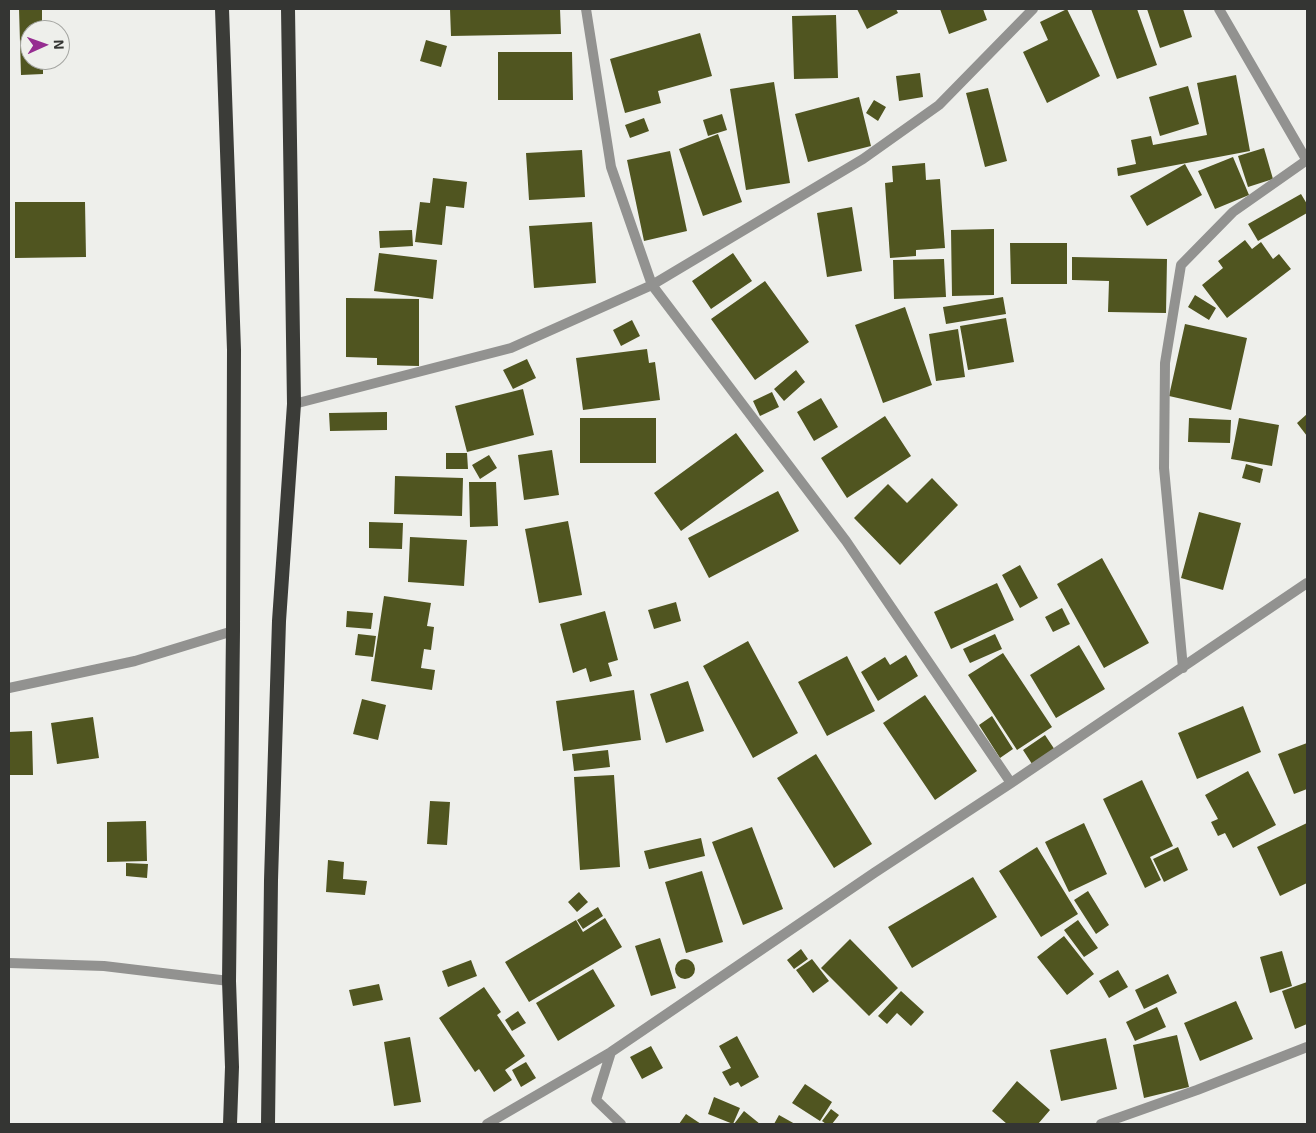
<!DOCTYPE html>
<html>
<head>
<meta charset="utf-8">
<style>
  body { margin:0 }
  #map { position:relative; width:1316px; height:1133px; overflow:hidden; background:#eeefeb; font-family:"Exo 2",sans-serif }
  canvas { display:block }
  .frame { position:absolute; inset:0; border:10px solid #343533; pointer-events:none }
  .north { position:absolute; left:20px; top:20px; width:50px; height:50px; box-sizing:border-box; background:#eeefeb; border:1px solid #a4a5a1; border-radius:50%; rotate:88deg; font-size:14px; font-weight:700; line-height:20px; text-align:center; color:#343533 }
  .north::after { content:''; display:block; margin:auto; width:18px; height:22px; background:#962d91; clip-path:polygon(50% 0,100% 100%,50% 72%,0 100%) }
</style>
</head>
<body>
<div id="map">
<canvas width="1316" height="1133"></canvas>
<div class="frame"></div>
<div class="north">N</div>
</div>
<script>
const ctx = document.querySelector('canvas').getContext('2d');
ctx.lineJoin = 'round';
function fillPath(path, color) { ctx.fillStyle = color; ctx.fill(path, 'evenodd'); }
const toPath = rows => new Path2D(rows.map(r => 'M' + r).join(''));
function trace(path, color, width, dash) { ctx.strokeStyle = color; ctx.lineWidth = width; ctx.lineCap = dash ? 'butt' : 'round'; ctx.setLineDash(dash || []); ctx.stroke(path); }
const building = toPath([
  [19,9,42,9,42,30,30,30,30,60,43,60,43,74,21,75],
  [450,9,560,9,561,34,451,36],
  [857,9,896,9,898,13,867,29],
  [940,9,983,9,987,20,949,34],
  [1067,9,1100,76,1047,103,1023,52,1048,40,1040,22],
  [1091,9,1137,9,1157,65,1117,79],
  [1147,9,1183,9,1192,37,1160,48],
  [836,15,838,78,794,79,792,16],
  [700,33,712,76,658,91,661,103,625,113,610,59],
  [426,40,447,46,441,67,420,61],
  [498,52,572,52,573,100,498,100],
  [920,73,923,97,899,101,896,76],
  [1236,75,1250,151,1118,176,1117,168,1136,164,1131,140,1151,136,1153,145,1207,135,1197,83],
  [774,82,790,183,746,190,730,89],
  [1188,86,1199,124,1160,136,1149,97],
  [988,88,1007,161,985,167,966,93],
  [859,97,871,146,808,162,795,114],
  [874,100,886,107,878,121,866,113],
  [722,114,727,130,708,136,703,120],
  [644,118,649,131,630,138,625,125],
  [718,134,742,202,703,216,679,149],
  [1264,148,1273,179,1248,187,1238,156],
  [582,150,585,197,529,200,526,153],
  [670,151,687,231,644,241,627,160],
  [1233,157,1249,195,1215,209,1198,171],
  [925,163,926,180,940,179,945,248,916,250,916,256,890,258,885,183,893,182,892,166],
  [1185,164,1202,195,1147,226,1130,196],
  [433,178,467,182,464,208,446,206,442,245,415,242,420,202,430,203],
  [1301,194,1307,204,1307,213,1258,241,1248,224],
  [15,202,85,202,86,257,15,258],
  [852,207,862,271,827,277,817,213],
  [592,222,596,283,534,288,529,226],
  [994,229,994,295,952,296,951,230],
  [412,230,413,246,380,248,379,231],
  [1245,240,1252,249,1261,242,1273,259,1279,254,1291,269,1227,318,1202,285,1223,268,1218,261],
  [1010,243,1067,243,1067,284,1011,284],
  [379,253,437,260,433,299,374,291],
  [733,253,752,281,711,309,692,281],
  [1072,257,1167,259,1166,313,1108,312,1109,281,1072,280],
  [944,259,946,297,894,299,893,260],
  [765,281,809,342,755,380,711,319],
  [1195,295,1216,308,1209,320,1188,307],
  [1003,297,1006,314,946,324,943,307],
  [346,298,419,299,419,366,377,365,377,358,346,357],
  [905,307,932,385,883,403,855,325],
  [1006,318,1014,362,968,370,960,326],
  [632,320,640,336,621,346,613,330],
  [1185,324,1247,338,1231,410,1169,396],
  [958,329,965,377,936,381,929,334],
  [647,349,649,363,655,362,660,400,583,410,576,358],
  [527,359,536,378,513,389,503,370],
  [796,370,805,382,784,401,774,389],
  [523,389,534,435,467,452,455,406],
  [772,392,779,407,760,416,753,401],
  [821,398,838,427,814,441,797,412],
  [387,412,387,430,330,431,329,413],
  [1307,414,1307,436,1297,423],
  [885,416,911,456,847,498,821,458],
  [580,418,656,418,656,463,580,463],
  [1189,418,1231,420,1230,443,1188,442],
  [1239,418,1279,425,1272,466,1231,459],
  [736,433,764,471,681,531,654,493],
  [552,450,559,495,524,500,518,455],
  [446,453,467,453,468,469,446,469],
  [489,455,497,468,480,479,472,465],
  [1246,464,1263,469,1260,483,1242,478],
  [395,476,463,478,462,516,394,514],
  [932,478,958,505,900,565,854,518,888,484,907,503],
  [469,482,496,482,498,526,470,527],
  [778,491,799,531,709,578,688,538],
  [1199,512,1241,523,1223,590,1181,578],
  [568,521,582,595,539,603,525,529],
  [369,522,403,523,402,549,369,548],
  [410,537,467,540,464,586,408,582],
  [1102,558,1149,643,1104,668,1057,584],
  [1020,565,1038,598,1020,608,1002,575],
  [997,583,1014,620,951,649,934,612],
  [384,596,431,603,427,626,434,627,431,650,424,649,421,668,435,670,432,690,371,681],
  [676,602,681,621,654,629,648,610],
  [1062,608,1070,624,1053,632,1045,617],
  [347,611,373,613,371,629,346,627],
  [605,611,618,660,608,663,612,676,590,682,586,668,573,673,560,624],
  [358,634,376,636,373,657,355,655],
  [995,634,1002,649,970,663,963,649],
  [748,641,798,733,753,758,703,666],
  [1079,645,1105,689,1056,718,1030,675],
  [1003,653,1052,727,1017,750,968,675],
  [906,655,918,676,878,701,861,672,885,657,890,665],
  [847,656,875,711,827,736,798,682],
  [688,681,704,731,666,743,650,694],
  [634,690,641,740,563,751,556,701],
  [925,695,977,771,935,800,883,723],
  [362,699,386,705,378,740,353,734],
  [1243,706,1261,752,1197,779,1178,733],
  [992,716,1013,749,1000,758,979,725],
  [93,717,99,758,57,764,51,723],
  [32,731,33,775,9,775,9,732],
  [1045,735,1055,750,1032,764,1023,750],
  [1307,743,1307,789,1294,794,1278,754],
  [608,750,610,767,574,771,572,754],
  [816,754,872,844,834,868,777,778],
  [1248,771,1276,825,1233,848,1225,833,1218,836,1211,822,1218,819,1205,795],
  [614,775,620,867,580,870,574,777],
  [1142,780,1173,846,1150,857,1161,880,1145,888,1103,799],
  [430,801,450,802,447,845,427,844],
  [146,821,147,861,107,862,107,822],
  [1084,823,1107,874,1069,892,1045,842],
  [1307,823,1307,883,1280,896,1257,847],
  [752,827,783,909,743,925,712,842],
  [701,838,705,856,649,869,644,851],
  [1037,847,1078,914,1041,937,999,871],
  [1178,847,1188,870,1164,882,1153,859],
  [328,860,344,862,343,879,367,881,365,895,326,892],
  [126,863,148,864,147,878,126,876],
  [702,871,723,942,686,953,665,882],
  [973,877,997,917,912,968,888,927],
  [1088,891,1109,925,1096,934,1074,900],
  [579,892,588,902,577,912,568,902],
  [598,907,603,916,583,929,577,920],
  [605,918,622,947,529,1002,505,962,576,920,583,932],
  [1078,920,1098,948,1084,957,1064,930],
  [1064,936,1094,974,1067,995,1037,957],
  [660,938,676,988,651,996,635,946],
  [850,939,898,988,869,1016,821,968],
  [801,949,808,959,794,969,787,960],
  [1282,951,1292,986,1270,993,1260,957],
  [812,959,829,981,813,993,796,970],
  '675 969a10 10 0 1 1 20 0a10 10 0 1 1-20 0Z',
  [471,960,477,976,448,987,442,971],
  [593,969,615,1006,558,1041,536,1003],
  [1118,970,1128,987,1109,998,1099,981],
  [1168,974,1177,993,1144,1009,1135,990],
  [1307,982,1307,1024,1295,1029,1282,991],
  [379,984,383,1000,353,1006,349,990],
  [484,987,501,1012,497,1015,525,1056,505,1070,512,1080,494,1092,479,1069,475,1072,439,1018],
  [901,991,924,1012,911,1026,897,1013,887,1024,878,1016],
  [1236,1001,1253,1039,1200,1061,1184,1023],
  [1157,1007,1166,1027,1135,1041,1126,1022],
  [518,1011,526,1023,512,1031,505,1020],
  [1177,1035,1189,1087,1144,1098,1133,1045],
  [737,1036,759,1077,741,1087,738,1082,730,1086,722,1072,731,1068,719,1046],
  [410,1037,421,1102,394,1106,384,1042],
  [1106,1038,1117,1089,1061,1101,1050,1050],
  [651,1046,663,1068,642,1079,630,1057],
  [526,1062,536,1078,521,1087,512,1070],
  [1017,1081,1050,1110,1038,1124,1007,1124,992,1111],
  [805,1084,832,1102,820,1121,792,1103],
  [714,1097,740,1108,733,1124,708,1114],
  [831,1109,839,1115,832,1124,826,1124,822,1121],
  [744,1111,760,1124,734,1124],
  [686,1114,701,1124,679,1124],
  [779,1115,795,1124,774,1124]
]);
const minor = toPath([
  [586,9,611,167,652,285,846,541,1011,783],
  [1219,9,1307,161],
  [294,404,511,348,652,285,863,159,939,105,1033,9],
  [1183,668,1164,468,1165,363,1181,265,1233,212,1307,160],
  [9,688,135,661,233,631],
  [9,963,104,966,229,981],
  [611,1052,596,1100,621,1124],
  [487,1124,611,1052,874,873,1011,783,1307,583],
  [1101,1124,1197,1090,1307,1047]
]);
const trunk = toPath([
  [222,9,234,350,233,631,229,981,232,1067,230,1124],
  [268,1124,271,880,279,621,294,404,288,9]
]);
fillPath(building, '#505520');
trace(minor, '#929290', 10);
trace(trunk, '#3b3c38', 14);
</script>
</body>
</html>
